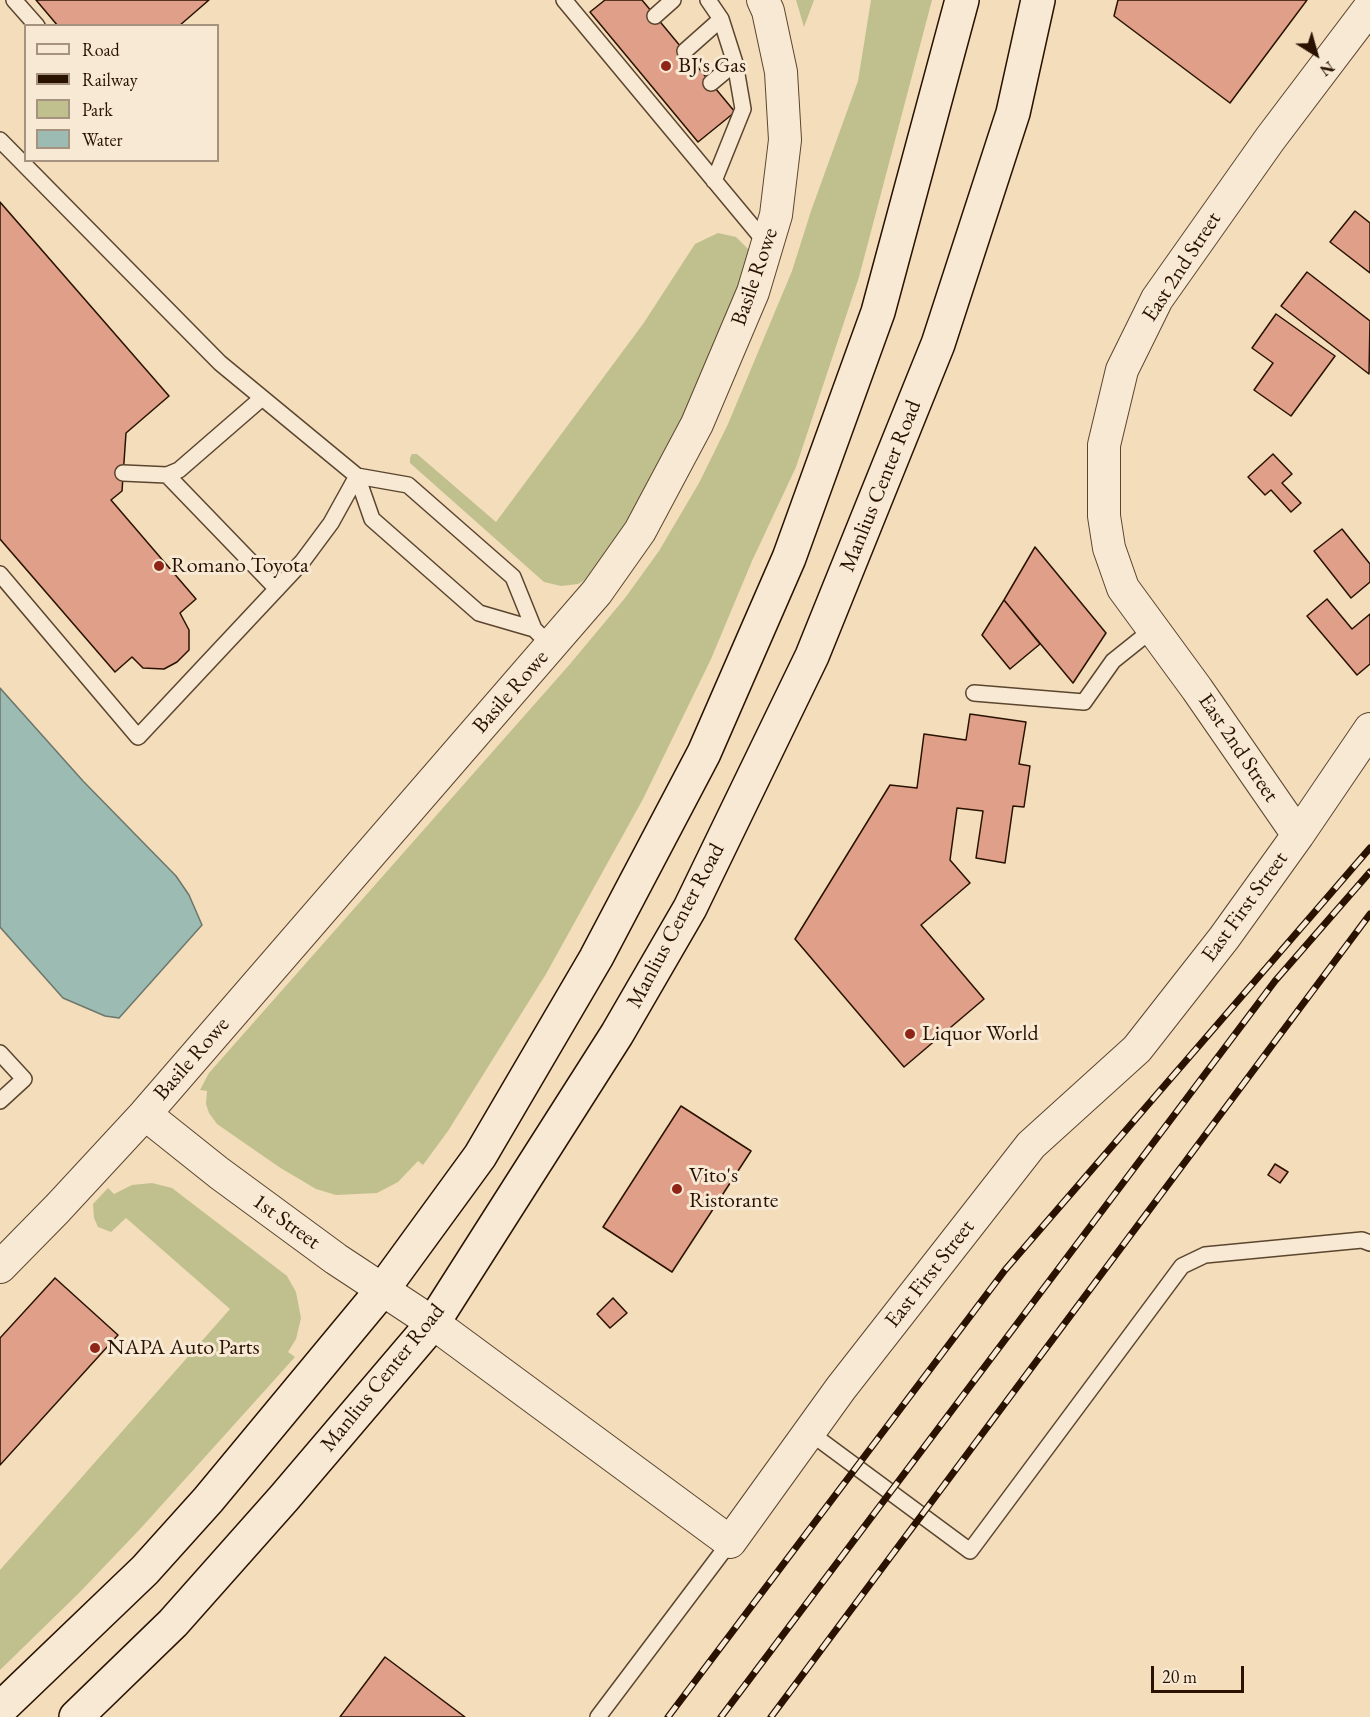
<!DOCTYPE html>
<html>
<head>
<meta charset="utf-8">
<style>
  body { margin:0 }
  #map { position:relative; width:1370px; height:1717px; overflow:hidden; background:#f3ddbb; font-family:"EB Garamond",serif }
  canvas { display:block }
  .legend { position:absolute; left:24px; top:24px; width:195px; height:138px; box-sizing:border-box; background:#f7e9d3; border:2px solid #a5937f; margin:0; padding:8px 10px; list-style:none; font-size:18px; color:#291200 }
  .legend li { display:flex; align-items:center; gap:12px; height:30px }
  .legend b { width:30px; border:2px solid #a5937f }
  .north { position:absolute; left:1286px; top:24px; width:60px; height:60px; -webkit-text-stroke:4px #f7e9d3; paint-order:stroke; rotate:143deg; font-size:16px; font-weight:700; line-height:24px; text-align:center; color:#291200 }
  .north::after { content:''; display:block; margin:auto; width:21px; height:27px; background:#291200; clip-path:polygon(50% 0,100% 100%,50% 72%,0 100%) }
  .scale { position:absolute; left:1151px; top:1666px; width:93px; height:27px; box-sizing:border-box; border:3px solid #291200; border-top:0; padding-left:8px; font-size:18px; line-height:21px; white-space:nowrap; color:#291200; -webkit-text-stroke:4px #f7e9d3; paint-order:stroke }
</style>
</head>
<body>
<div id="map">
<canvas width="1370" height="1717"></canvas>
<ul class="legend">
<li><b style="height:8px;background:#f7e9d3"></b>Road</li>
<li><b style="height:8px;background:#291200"></b>Railway</li>
<li><b style="height:16px;background:#bfc08d"></b>Park</li>
<li><b style="height:16px;background:#9bbbb3"></b>Water</li>
</ul>
<div class="north">N</div>
<div class="scale">20 m</div>
</div>
<script>
const ctx = document.querySelector('canvas').getContext('2d');
ctx.lineJoin = 'round';
function fillPath(path, color) { ctx.fillStyle = color; ctx.fill(path, 'evenodd'); }
const toPath = rows => new Path2D(rows.map(r => 'M' + r).join(''));
function trace(path, color, width, dash) { ctx.strokeStyle = color; ctx.lineWidth = width; ctx.lineCap = dash ? 'butt' : 'round'; ctx.setLineDash(dash || []); ctx.stroke(path); }
function write(font, color, halo, rows, align = 'center') {
  ctx.font = font + ' "EB Garamond",serif'; ctx.lineWidth = 6; ctx.setLineDash([]); ctx.textBaseline = 'middle'; ctx.strokeStyle = halo; ctx.fillStyle = color; for (const [text, x, y, turn = 0] of rows) {
    ctx.save(); ctx.translate(x, y); ctx.rotate((+turn || 0) * Math.PI / 180); ctx.textAlign = isNaN(turn) ? turn : align; if (halo) ctx.strokeText(text, 0, 0); ctx.fillText(text, 0, 0); ctx.restore();
  }
}
const green = toPath([
  [796,0,814,0,804,27],
  [871,0,932,0,859,277,796,467,752,561,711,659,643,799,546,974,448,1131,423,1165,418,1161,398,1182,377,1193,336,1195,316,1189,279,1167,217,1124,209,1113,206,1104,207,1091,200,1090,209,1073,570,664,625,598,659,551,699,483,728,424,792,271,811,211,858,81],
  [718,233,736,237,749,250,754,264,673,443,628,524,590,577,578,584,561,586,544,582,410,463,410,458,412,454,417,454,496,522,643,324,695,244],
  [152,1183,172,1188,287,1276,296,1292,301,1318,296,1339,288,1352,295,1357,141,1528,79,1593,0,1670,0,1570,230,1309,126,1218,111,1232,98,1227,94,1218,93,1204,108,1188,114,1194,132,1185]
]);
const water = toPath([
  [0,688,83,781,176,876,189,895,202,925,119,1018,105,1016,63,998,0,927,0,688]
]);
const building = toPath([
  [36,0,209,0,179,26,58,26,36,0],
  [605,0,642,0,735,112,698,142,590,12,605,0],
  [1118,0,1307,0,1230,103,1114,16,1118,0],
  [0,202,169,396,126,433,122,491,111,500,196,599,180,613,189,630,189,650,177,662,164,669,143,668,132,657,115,672,0,539,0,202],
  [1355,211,1370,223,1370,273,1330,242,1355,211],
  [1307,272,1370,321,1369,374,1281,306,1307,272],
  [1276,314,1335,356,1291,416,1254,390,1273,363,1252,348,1276,314],
  [1273,454,1292,474,1282,483,1301,503,1291,512,1271,490,1265,495,1248,477,1273,454],
  [1342,529,1370,564,1370,582,1351,598,1314,551,1342,529],
  [1035,547,1106,633,1073,683,1004,600,1035,547],
  [1327,599,1352,629,1370,614,1370,664,1357,675,1307,616,1327,599],
  [1004,600,1040,644,1010,669,982,635,1004,600],
  [970,714,1026,722,1019,764,1030,766,1024,807,1013,806,1005,863,976,858,983,811,957,808,950,860,970,883,921,925,984,999,904,1067,795,939,890,785,917,788,924,734,966,740,970,714],
  [681,1106,751,1151,672,1272,603,1227,681,1106],
  [1275,1164,1288,1172,1280,1183,1268,1175,1275,1164],
  [55,1278,118,1335,0,1465,0,1338,55,1278],
  [613,1298,627,1313,610,1328,597,1314,613,1298],
  [385,1657,465,1717,340,1717,385,1657]
]);
const service = toPath([
  [14,0,37,26],
  [564,0,767,244],
  [708,0,721,19,735,63,743,109,714,181],
  [655,16,673,0],
  [685,51,721,19],
  [711,83,735,63],
  [0,140,220,363,357,476,408,485,513,577,534,629],
  [123,473,167,475,179,470,262,398],
  [167,475,277,589],
  [357,476,372,519,479,613,534,629,539,634],
  [0,574,138,737,302,562,331,523,357,476],
  [974,693,1084,702,1113,661,1153,629],
  [0,1053,24,1079,0,1101],
  [809,1432,970,1551,1182,1266,1205,1255,1362,1240,1370,1243],
  [598,1717,730,1542]
]);
const minor = toPath([
  [1298,835,1197,689,1123,588,1109,548,1104,516,1104,445,1122,370,1157,299,1270,139,1370,7],
  [145,1114,219,1173,336,1259,433,1323,730,1542,841,1388,1031,1145,1137,1049,1224,938,1298,835,1370,729],
  [0,1267,57,1209,145,1114,597,592,640,531,697,424,753,292,776,215,785,140,781,72,768,11,763,0]
]);
const secondary = toPath([
  [0,1709,145,1570,208,1500,383,1289,480,1156,596,958,704,753,789,558,878,312,962,0],
  [76,1717,173,1623,284,1498,433,1323,617,1034,690,908,812,656,938,344,1013,113,1038,0]
]);
const rail = toPath([
  [668,1717,1005,1270,1370,848],
  [721,1717,1275,981,1370,872],
  [771,1717,1370,914]
]);
const markers = [
  [666,66,6,"#8f2418"],
  [159,566,6,"#8f2418"],
  [910,1034,6,"#8f2418"],
  [677,1189,6,"#8f2418"],
  [95,1348,6,"#8f2418"]
];
const poiNames = [
  ["BJ's Gas",678,66],
  ["Romano Toyota",171,566],
  ["Liquor World",922,1034],
  ["Vito's",689,1176],
  ["Ristorante",689,1201],
  ["NAPA Auto Parts",107,1348]
];
const streetNames = [
  ["East 2nd Street",1182,267,-57],
  ["Basile Rowe",755,277,-71],
  ["Manlius Center Road",881,486,-68],
  ["Basile Rowe",511,692,-49],
  ["East 2nd Street",1238,748,56],
  ["East First Street",1245,907,-54],
  ["Manlius Center Road",676,926,-62],
  ["Basile Rowe",192,1059,-49],
  ["1st Street",286,1222,36],
  ["East First Street",930,1274,-52],
  ["Manlius Center Road",383,1378,-51]
];
fillPath(green, '#bfc08d');
fillPath(water, '#9bbbb3');
trace(water, '#6d776b', 1.5);
fillPath(building, '#df9f88');
trace(building, '#291200', 1.5);
trace(service, '#5c452f', 18);
trace(minor, '#5c452f', 34);
trace(secondary, '#291200', 36);
trace(service, '#f7e9d3', 15);
trace(minor, '#f7e9d3', 32);
trace(secondary, '#f7e9d3', 33);
trace(rail, '#291200', 7);
trace(rail, '#f7e9d3', 4.5, [14]);
for (const [x, y, r, color] of markers) { const dot = new Path2D(); dot.arc(x, y, r, 0, 2 * Math.PI); ctx.fillStyle = color; ctx.fill(dot); trace(dot, '#f7e9d3', 2); }
write('22px', '#291200', '#f7e9d3', poiNames, 'left');
write('22px', '#291200', '#f7e9d3', streetNames);
</script>
</body>
</html>
